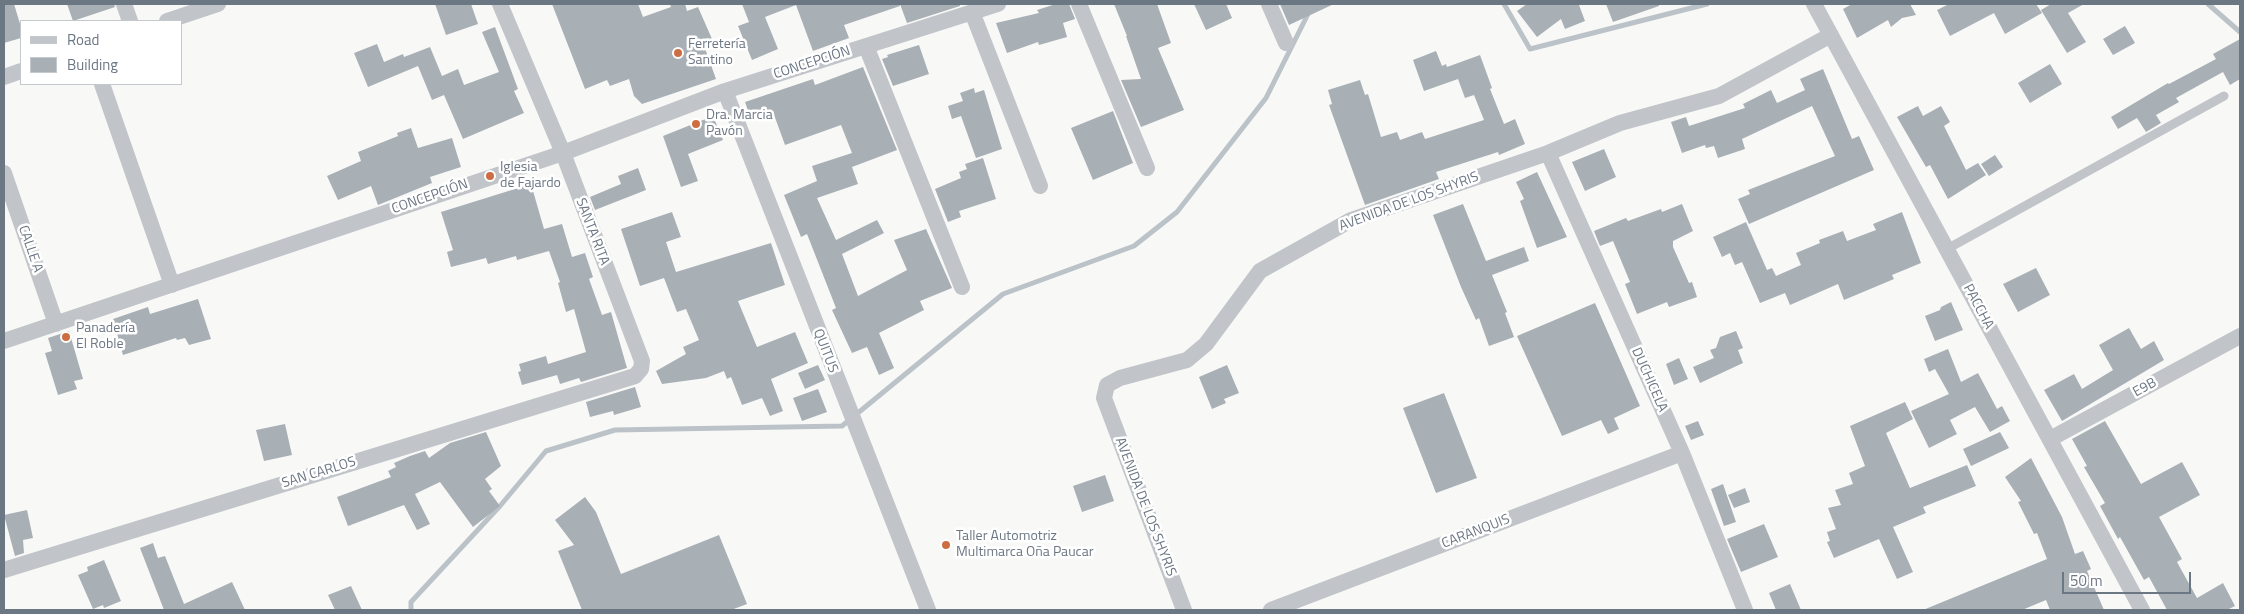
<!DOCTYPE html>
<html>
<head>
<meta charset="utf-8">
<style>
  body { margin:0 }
  #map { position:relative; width:2244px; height:614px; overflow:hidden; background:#f8f9f7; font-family:"Titillium Web",sans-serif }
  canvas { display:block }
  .frame { position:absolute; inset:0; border:5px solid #6c7784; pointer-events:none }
  .legend { position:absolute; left:20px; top:20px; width:162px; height:65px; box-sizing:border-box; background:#fff; border:1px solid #c4c9ce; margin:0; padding:6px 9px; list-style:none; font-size:15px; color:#6c7784 }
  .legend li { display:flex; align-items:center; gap:10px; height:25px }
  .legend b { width:25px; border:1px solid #c4c9ce }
  .scale { position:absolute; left:2062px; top:572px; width:129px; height:22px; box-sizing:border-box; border:2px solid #6c7784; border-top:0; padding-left:6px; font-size:15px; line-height:18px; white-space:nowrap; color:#6c7784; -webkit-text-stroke:4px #fff; paint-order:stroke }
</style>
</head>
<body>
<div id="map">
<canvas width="2244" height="614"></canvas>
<div class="frame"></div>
<ul class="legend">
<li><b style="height:6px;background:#c1c4c8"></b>Road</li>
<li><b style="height:14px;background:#a8afb5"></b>Building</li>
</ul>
<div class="scale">50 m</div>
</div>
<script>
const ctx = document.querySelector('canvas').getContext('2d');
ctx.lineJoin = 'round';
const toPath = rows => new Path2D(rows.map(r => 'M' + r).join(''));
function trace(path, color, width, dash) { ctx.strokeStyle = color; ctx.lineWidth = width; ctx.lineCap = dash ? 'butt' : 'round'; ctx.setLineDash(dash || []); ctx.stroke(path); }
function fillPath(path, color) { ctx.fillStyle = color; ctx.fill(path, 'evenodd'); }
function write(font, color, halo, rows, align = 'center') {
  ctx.font = font + ' "Titillium Web",sans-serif'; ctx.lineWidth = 5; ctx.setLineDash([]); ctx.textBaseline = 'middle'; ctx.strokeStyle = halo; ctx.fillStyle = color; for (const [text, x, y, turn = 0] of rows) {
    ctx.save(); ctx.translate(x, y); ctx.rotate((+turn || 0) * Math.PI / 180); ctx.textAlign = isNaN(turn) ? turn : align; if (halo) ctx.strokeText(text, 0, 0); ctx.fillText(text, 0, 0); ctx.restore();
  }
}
const stream = toPath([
  [1504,4,1530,49,1707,4],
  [2208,4,2240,32],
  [411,610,411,602,500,506,546,451,615,430,842,426,1003,294,1134,246,1177,212,1266,98,1313,4]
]);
const building = toPath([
  [4,4,14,4,21,27,21,38,4,43],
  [67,4,114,4,115,7,73,21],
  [435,4,471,4,478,24,446,35],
  [552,4,638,4,643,17,671,7,670,4,685,4,687,11,698,7,712,39,703,43,716,79,642,104,634,96,629,79,610,86,607,80,585,89],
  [742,4,899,4,900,6,844,25,849,38,813,51,796,5,765,17,778,49,752,60,738,26,749,22],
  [900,4,960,4,960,6,907,23],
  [1056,4,1069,4,1075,19,1063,23,1067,37,1039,45,1038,42,1007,53,996,23,1039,13,1037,10],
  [1114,4,1157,4,1171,43,1158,48,1184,110,1141,127,1121,80,1141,79,1126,36,1127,36],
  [1194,4,1226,4,1232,18,1206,30],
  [1280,4,1334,4,1289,25],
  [1527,4,1581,4,1579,5,1585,21,1565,29,1561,19,1537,37,1517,11],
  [1606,4,1659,4,1659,6,1613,22],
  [1852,4,1910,4,1916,15,1902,18,1891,27,1888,20,1857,38,1843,9],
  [1949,4,2036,4,2042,13,2005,34,1994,13,1950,36,1937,10],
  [2051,4,2084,4,2068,13,2086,42,2067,53,2041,10],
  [2125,26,2135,43,2113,55,2103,39],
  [495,27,518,89,514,91,524,113,463,139,444,95,432,100,418,66,368,87,354,53,377,44,384,62,403,54,404,57,430,47,442,76,458,69,464,85,499,72,482,32],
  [2240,39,2240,79,2230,85,2223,72,2176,98,2179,102,2156,115,2161,123,2146,132,2137,118,2118,129,2111,117,2168,83,2169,84,2216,59,2213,54],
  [919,45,929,74,893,86,882,59,888,57,887,55],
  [1436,51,1442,66,1446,64,1447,67,1480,55,1492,88,1490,89,1504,124,1515,119,1525,144,1499,155,1498,152,1436,172,1439,179,1365,205,1329,105,1332,104,1328,90,1360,80,1365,95,1368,94,1381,137,1397,132,1400,140,1422,132,1425,139,1484,120,1474,95,1465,98,1458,79,1424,91,1413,60],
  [2050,64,2062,84,2030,103,2018,83],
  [863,67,897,150,852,167,858,184,817,198,836,240,877,220,884,233,842,254,858,296,907,270,894,240,926,229,952,288,920,301,924,310,879,333,894,368,879,375,867,347,852,353,832,310,836,308,807,234,801,237,784,195,817,181,812,166,852,153,841,125,785,145,773,112,751,119,745,102,813,79,815,85],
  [1823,69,1852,139,1859,136,1874,170,1749,224,1738,199,1750,194,1748,190,1835,156,1812,106,1742,139,1745,149,1718,158,1714,146,1706,148,1705,145,1682,153,1671,122,1686,117,1689,126,1745,108,1743,104,1771,90,1777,103,1805,90,1800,79],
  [974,88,975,93,984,90,1002,149,976,158,961,116,952,119,948,106,963,101,960,93],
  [1918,106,1923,116,1941,106,1950,122,1944,126,1966,170,1978,163,1986,175,1948,199,1930,165,1926,167,1897,117],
  [1113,111,1133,163,1093,180,1071,128],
  [713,116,723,140,688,154,698,181,681,187,663,136],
  [411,128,418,148,452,138,461,167,430,177,432,183,378,205,371,186,338,200,327,176,361,161,358,152,398,136,397,133],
  [1604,149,1616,177,1585,191,1572,162],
  [1995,155,2003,167,1989,176,1981,164],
  [983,158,996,199,959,211,961,217,948,222,935,189,961,178,959,172,967,169,965,164],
  [638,168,646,190,595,210,590,197,621,184,618,176],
  [1537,172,1567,237,1537,248,1520,201,1524,199,1516,182],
  [531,184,544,229,562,224,572,257,585,253,593,277,589,279,602,315,611,312,627,368,581,382,579,378,560,384,557,375,522,385,518,372,521,371,519,364,546,356,548,364,586,352,574,309,566,312,558,283,560,282,549,251,517,260,516,256,488,264,486,258,451,267,447,252,453,250,441,212],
  [1463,204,1486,261,1524,247,1529,261,1492,275,1507,312,1505,313,1514,337,1489,346,1479,318,1476,320,1461,287,1433,215],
  [1682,204,1693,231,1673,241,1673,247,1689,283,1692,282,1697,297,1669,307,1667,302,1637,314,1625,284,1630,282,1613,241,1600,246,1594,231,1626,218,1628,221,1661,209,1662,212],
  [672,212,681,237,666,242,676,272,771,243,785,285,738,301,757,347,795,332,808,363,771,379,783,411,770,416,762,398,742,405,731,377,727,379,724,371,706,378,662,384,656,371,686,354,683,347,699,340,686,309,677,312,664,278,640,286,621,229],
  [1902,212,1921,263,1892,275,1894,279,1844,300,1838,284,1790,305,1785,293,1760,303,1742,262,1735,265,1730,253,1722,257,1713,237,1746,222,1767,270,1772,268,1776,276,1801,265,1796,253,1820,243,1819,240,1843,231,1847,241,1876,230,1873,224],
  [2036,268,2050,295,2018,312,2003,284],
  [198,299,211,339,189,345,185,338,177,340,176,338,123,355,113,319,148,307,150,314],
  [1951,302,1963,330,1935,341,1925,316,1940,310,1941,307],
  [1595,303,1640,406,1614,418,1619,429,1608,434,1601,420,1562,436,1517,336],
  [2129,328,2141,349,2154,341,2164,360,2062,421,2044,390,2074,374,2082,389,2113,370,2099,345],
  [69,331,83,379,74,381,77,389,58,395,45,353,52,351,48,338],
  [1736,331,1743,348,1738,350,1743,363,1700,383,1693,367,1714,358,1710,350,1716,348,1720,337],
  [1948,349,1961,382,1978,373,1997,409,2002,406,2010,421,1990,432,1975,407,1950,420,1957,434,1929,448,1911,411,1949,394,1935,369,1929,372,1924,359],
  [1679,358,1688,379,1674,385,1666,364],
  [818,365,825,380,805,389,798,373],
  [1227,365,1239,393,1224,399,1226,403,1212,409,1199,377],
  [635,387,641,407,614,415,613,411,590,417,586,402],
  [818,389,827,412,802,421,793,398],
  [1444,393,1477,478,1436,493,1403,408],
  [1905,402,1913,419,1886,433,1910,488,1967,465,1976,486,1923,507,1926,513,1893,527,1913,572,1897,579,1879,539,1834,558,1827,542,1830,541,1827,532,1836,529,1828,508,1841,505,1835,490,1853,484,1849,473,1865,466,1850,426],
  [1698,421,1704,435,1691,440,1685,426],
  [2105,421,2141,484,2182,462,2200,495,2159,517,2182,559,2177,562,2197,598,2223,583,2235,606,2227,610,2167,610,2149,577,2144,580,2120,537,2118,539,2100,506,2105,503,2084,467,2087,466,2072,439],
  [285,424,292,455,264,461,256,430],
  [486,432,501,466,485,479,492,489,489,491,500,506,473,527,440,482,415,494,430,524,417,530,404,505,348,526,337,497,391,477,388,471,396,467,394,463,410,456,425,451,429,458,450,443],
  [2000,432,2009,448,1971,466,1963,449],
  [2031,458,2062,517,2075,554,2083,551,2091,569,2087,571,2104,610,2050,610,2046,600,2022,610,1923,610,2047,559,2037,533,2034,534,2018,502,2021,501,2005,477],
  [1105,475,1114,501,1082,512,1073,486],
  [1723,484,1736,522,1724,526,1711,489],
  [1745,488,1750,502,1734,508,1728,495],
  [585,497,596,512,621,574,719,535,747,604,731,610,582,610,558,551,574,545,555,520],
  [27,510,33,538,23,540,24,553,15,556,4,515],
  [1764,524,1778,557,1741,572,1727,539],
  [153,543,158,558,165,556,184,604,232,582,245,610,164,610,140,548],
  [104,560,121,601,104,608,103,605,93,609,78,575,88,571,87,567],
  [1790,584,1801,610,1776,610,1769,593],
  [351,586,362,610,335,610,328,595]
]);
const lane = toPath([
  [1947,249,2224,96]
]);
const street = toPath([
  [124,4,130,21],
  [1079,4,1147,168],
  [1269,4,1286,43],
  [1814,4,2142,610],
  [972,12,1040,186],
  [167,21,218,4],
  [866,46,962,287],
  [4,77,21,71],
  [102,84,172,285],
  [725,91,928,610],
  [1548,153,1682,453,1745,610],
  [4,173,56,324],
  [4,341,563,153,725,91,998,4],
  [2050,439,2240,336],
  [4,570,635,376,641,369,642,361,563,153,500,4],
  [1184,610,1104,398,1107,385,1120,378,1187,360,1206,344,1260,271,1351,220,1548,153,1620,123,1719,96,1831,35],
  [1271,610,1682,453]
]);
const markers = [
  [678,53,5,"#cd6e42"],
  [696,124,5,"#cd6e42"],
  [490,176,5,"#cd6e42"],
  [66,337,5,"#cd6e42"],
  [946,545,5,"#cd6e42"]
];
const poiNames = [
  ["Ferretería",688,45],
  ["Santino",688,61],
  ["Dra. Marcia",706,116],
  ["Pavón",706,132],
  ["Iglesia",500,168],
  ["de Fajardo",500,184],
  ["Panadería",76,329],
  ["El Roble",76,345],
  ["Taller Automotriz",956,537],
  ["Multimarca Oña Paucar",956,553]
];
const streetNames = [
  ["CONCEPCIÓN",812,63,-18],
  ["CONCEPCIÓN",430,197,-19],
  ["AVENIDA DE LOS SHYRIS",1409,202,-20],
  ["SANTA RITA",592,232,69],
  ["CALLE A",30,249,71],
  ["PACCHA",1978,307,62],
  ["QUITUS",825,351,69],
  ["DUCHICELA",1649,380,66],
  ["E9B",2145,388,-29],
  ["SAN CARLOS",319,473,-17],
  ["AVENIDA DE LOS SHYRIS",1145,507,69],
  ["CARANQUIS",1476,532,-21]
];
trace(stream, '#bbc3c8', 5);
fillPath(building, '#a8afb5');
trace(lane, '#c1c4c8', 9);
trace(street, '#c1c4c8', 16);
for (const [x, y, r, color] of markers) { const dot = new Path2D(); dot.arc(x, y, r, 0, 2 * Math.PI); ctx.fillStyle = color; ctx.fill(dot); trace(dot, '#fff', 2); }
write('14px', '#6c7784', '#fff', poiNames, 'left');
write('14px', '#6c7784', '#fff', streetNames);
</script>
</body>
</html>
